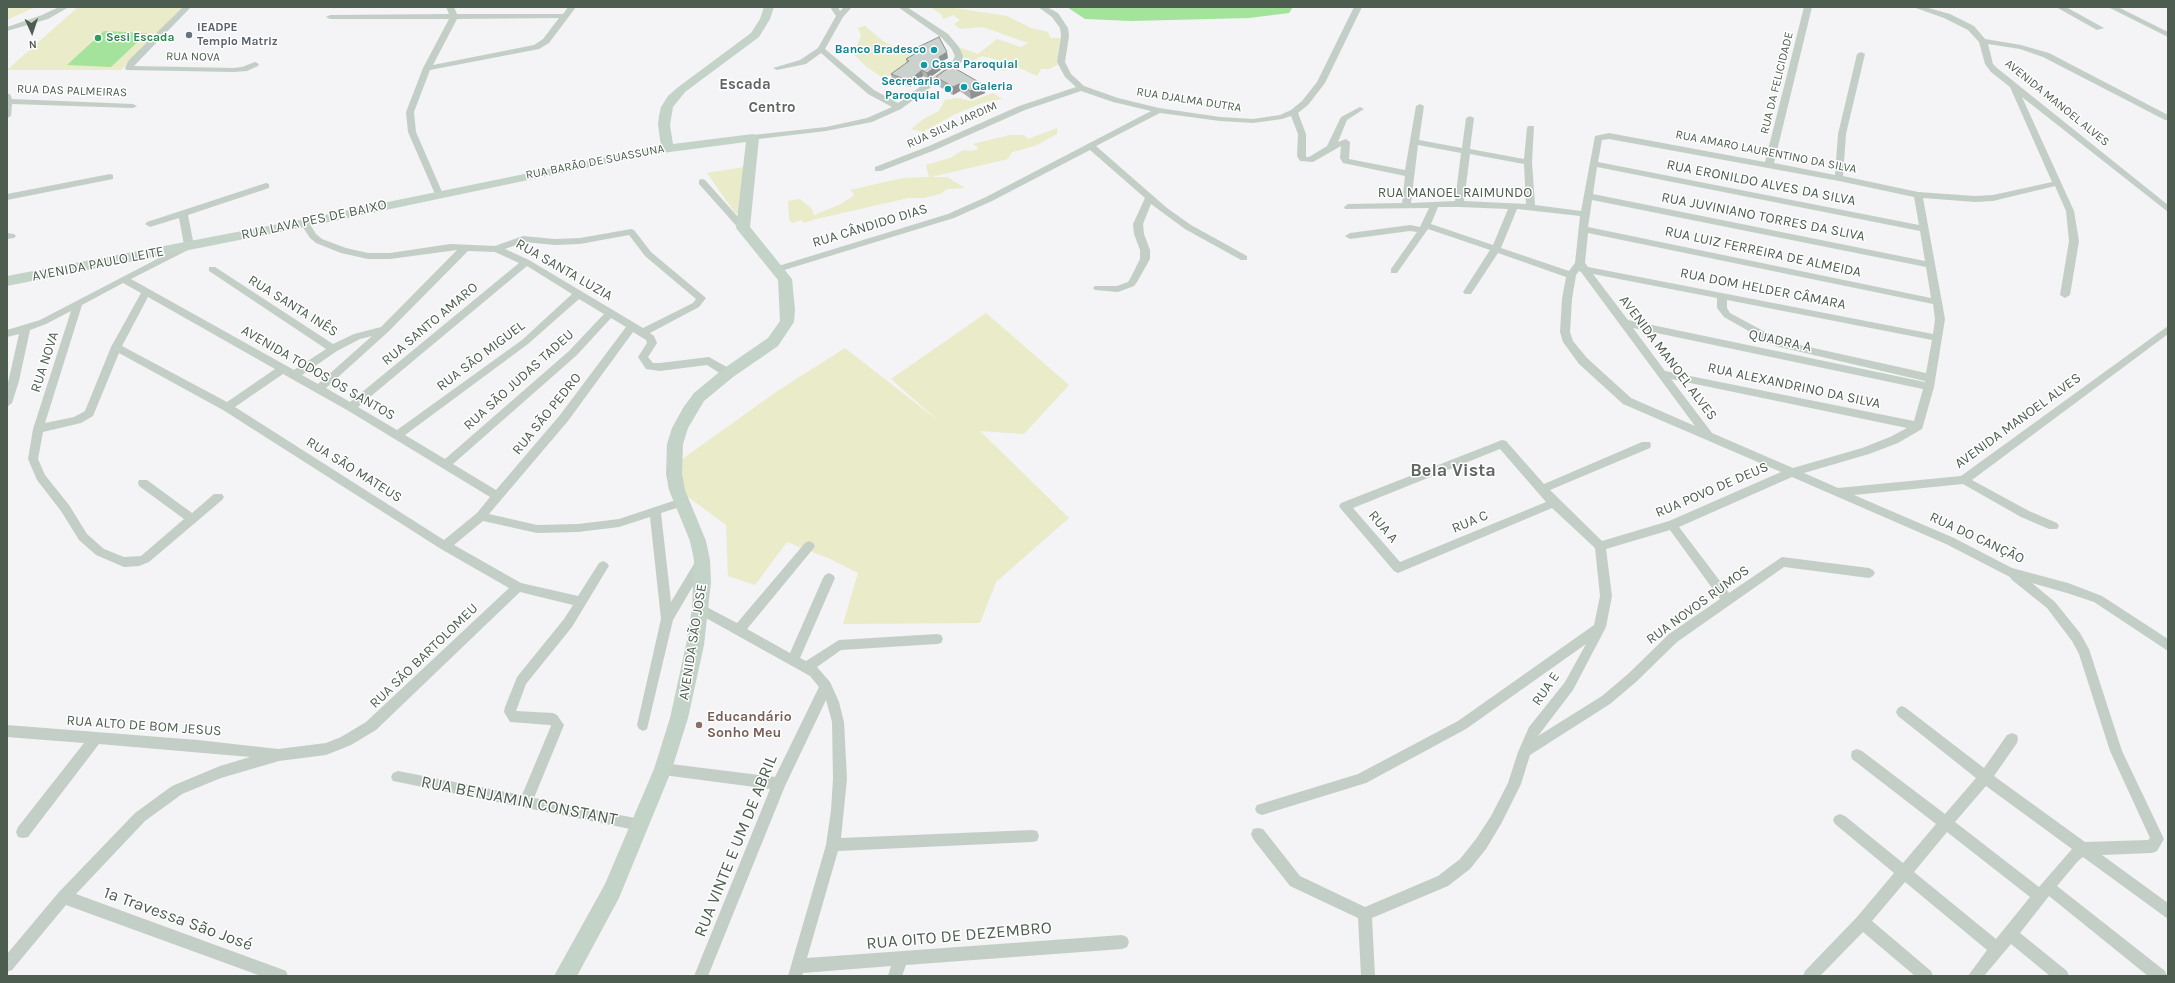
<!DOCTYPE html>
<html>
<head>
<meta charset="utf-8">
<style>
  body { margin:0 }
  #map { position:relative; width:2175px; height:983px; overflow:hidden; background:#f4f3f5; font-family:Karla,sans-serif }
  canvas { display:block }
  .frame { position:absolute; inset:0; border:8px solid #4d5e50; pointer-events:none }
  .north { position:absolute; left:12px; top:12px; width:40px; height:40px; -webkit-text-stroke:3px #fff; paint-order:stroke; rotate:177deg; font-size:11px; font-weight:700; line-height:16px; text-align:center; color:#4d5e50 }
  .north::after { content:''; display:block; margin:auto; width:14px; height:18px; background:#4d5e50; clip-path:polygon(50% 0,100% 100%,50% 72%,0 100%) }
</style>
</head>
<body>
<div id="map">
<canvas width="2175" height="983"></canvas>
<div class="frame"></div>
<div class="north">N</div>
</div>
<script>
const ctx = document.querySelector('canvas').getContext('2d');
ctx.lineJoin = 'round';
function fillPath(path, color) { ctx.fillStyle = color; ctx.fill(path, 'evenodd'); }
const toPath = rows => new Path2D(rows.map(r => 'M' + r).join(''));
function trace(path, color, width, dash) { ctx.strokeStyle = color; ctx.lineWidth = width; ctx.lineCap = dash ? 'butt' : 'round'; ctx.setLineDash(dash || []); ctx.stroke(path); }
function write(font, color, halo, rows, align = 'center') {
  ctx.font = font + ' Karla,sans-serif'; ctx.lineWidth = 3; ctx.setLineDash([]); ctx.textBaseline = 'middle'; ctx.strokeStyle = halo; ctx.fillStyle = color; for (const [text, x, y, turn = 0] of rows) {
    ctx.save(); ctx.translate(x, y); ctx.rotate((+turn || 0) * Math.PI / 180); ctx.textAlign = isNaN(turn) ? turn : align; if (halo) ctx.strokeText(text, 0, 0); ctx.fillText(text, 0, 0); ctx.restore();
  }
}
const green = toPath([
  [7,7,35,7,7,20],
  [78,7,185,7,121,70,7,70],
  [930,7,948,7,1007,16,1031,28,1048,32,1050,38,1060,38,1057,65,1050,69,1041,69,1037,76,1015,66,1004,71,994,67,1002,61,982,56,973,61,956,55,955,46,978,54,997,39,1021,47,1028,43,983,27,960,29,954,24,960,20,953,15,943,19,941,14],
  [865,26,883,41,915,57,896,74,883,78,867,67,847,48,857,47,861,35,858,28],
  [993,93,1002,99,985,102,955,114,923,132,911,129,925,118,939,111,945,100,958,98,971,101],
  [1057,128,1057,134,1035,146,1012,152,1008,159,931,177,947,177,965,188,947,189,940,194,923,198,908,198,816,219,804,223,801,220,792,223,789,220,788,201,800,199,812,209,814,215,839,205,855,195,850,190,903,178,929,177,926,165,950,158,963,150,971,151,979,149,973,144,1010,135,1024,135,1028,139],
  [744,167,738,213,735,213,707,173],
  [986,313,1069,385,1024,434,980,431,1069,518,996,582,980,623,843,624,858,573,828,558,787,542,755,585,728,576,726,525,676,488,681,460,776,392,845,348,941,423,891,379]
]);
const water = toPath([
  [1067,7,1293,7,1289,13,1249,18,1131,21,1085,19],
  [104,31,147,33,111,67,67,65]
]);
const street = toPath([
  [59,7,69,7,48,19,7,31,7,27,42,15,59,7],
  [183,7,191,7,134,66,234,68,242,67,255,62,259,64,258,66,247,71,234,72,126,70,125,68,129,60,183,7],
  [446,7,454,7,457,14,563,14,568,7,576,7,549,43,539,49,430,70,414,112,416,132,443,194,439,197,435,194,408,132,406,112,423,68,449,19,330,19,326,17,330,15,449,14,446,7],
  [559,18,543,39,534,45,433,65,457,19,559,18],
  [830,7,838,7,840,11,844,7,852,7,843,17,825,49,874,90,898,103,951,64,955,56,951,48,942,38,898,7,907,7,948,34,959,47,963,56,962,61,957,68,901,109,872,122,826,131,750,140,749,138,753,135,826,127,867,118,892,107,868,94,821,53,806,64,777,70,773,68,800,60,818,48,836,16,830,7],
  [1038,7,1047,7,1058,13,1068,28,1069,36,1065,62,1071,74,1084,86,1118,98,1159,108,1220,117,1253,119,1280,115,1291,110,1302,101,1317,82,1354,7,1362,7,1325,83,1308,105,1298,113,1306,134,1306,157,1309,157,1327,146,1341,117,1360,107,1364,109,1347,120,1338,142,1346,139,1350,142,1349,159,1405,170,1416,106,1420,104,1424,106,1419,140,1462,148,1466,118,1470,116,1474,118,1470,149,1524,159,1527,128,1528,126,1534,126,1532,162,1535,205,1581,211,1595,136,1609,133,1765,162,1804,7,1812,7,1774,163,1835,175,1838,134,1857,54,1861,52,1865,54,1846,134,1843,176,1918,192,1975,196,1993,195,2052,182,2010,87,1991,72,1985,64,1979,42,1968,30,1944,18,1913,7,1925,7,1950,14,1974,26,1985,39,2021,45,2049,53,2168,115,2168,120,2165,120,2043,57,2020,49,1988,44,1993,64,1997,68,2168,205,2168,212,2022,97,2074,211,2079,241,2070,295,2065,298,2060,295,2069,241,2066,211,2055,186,1993,201,1975,202,1923,198,1945,319,1934,387,1923,426,1922,429,1898,443,1869,454,1804,473,1838,488,1961,476,2168,326,2168,334,1972,480,2029,511,2057,523,2059,526,2057,529,2049,529,2021,517,1963,484,1854,495,1954,538,2012,568,2068,583,2102,596,2168,639,2168,651,2094,602,2067,593,2032,583,2055,602,2080,633,2089,649,2122,751,2164,839,2157,851,2152,853,2102,855,2168,903,2168,919,2083,857,2078,861,2057,886,2165,971,2167,976,2148,976,2049,896,2020,933,2067,971,2069,976,2050,976,2011,944,1984,976,1968,976,1987,950,1905,882,1872,921,1931,971,1933,976,1915,976,1863,932,1820,976,1803,976,1805,971,1857,917,1894,873,1835,824,1833,820,1835,816,1840,814,1845,816,1903,863,1936,824,1852,759,1851,755,1852,751,1857,749,1862,751,1945,814,1976,778,1898,716,1896,712,1898,708,1902,706,1906,708,1984,768,2007,735,2012,733,2017,735,2018,739,2017,743,1994,776,2085,842,2148,840,2150,838,2110,751,2079,654,2072,641,2047,608,2012,580,2010,577,1946,544,1792,477,1679,527,1729,593,1782,557,1869,568,1873,570,1875,573,1873,576,1869,578,1784,567,1677,642,1636,682,1610,704,1530,755,1521,784,1501,824,1486,849,1470,869,1448,886,1372,918,1375,976,1361,976,1358,918,1290,886,1253,839,1251,834,1253,829,1258,828,1263,829,1300,876,1365,907,1438,876,1460,859,1476,839,1491,816,1508,783,1518,752,1529,727,1565,682,1586,644,1466,729,1366,783,1262,815,1257,813,1255,809,1257,805,1358,774,1458,721,1594,625,1600,596,1595,548,1552,508,1398,573,1394,571,1341,509,1339,506,1341,503,1502,440,1506,441,1544,484,1642,442,1650,442,1651,445,1650,448,1550,490,1602,541,1669,521,1781,472,1623,404,1579,364,1563,342,1560,332,1562,299,1566,277,1498,253,1471,294,1465,294,1463,292,1490,250,1428,229,1397,273,1391,273,1391,269,1417,232,1410,231,1350,239,1345,236,1350,233,1410,225,1420,227,1429,208,1345,209,1344,207,1348,204,1402,203,1405,176,1343,163,1340,158,1341,146,1313,162,1300,161,1297,156,1298,134,1291,116,1282,119,1253,123,1220,121,1160,113,1096,146,1167,208,1191,225,1247,256,1247,260,1241,260,1185,229,1151,204,1143,224,1144,234,1150,250,1150,259,1137,282,1134,286,1118,292,1095,290,1093,288,1095,286,1117,286,1128,282,1130,279,1140,259,1140,250,1134,234,1133,224,1145,198,1090,150,992,201,954,218,781,271,775,271,775,267,948,214,986,197,1151,111,1113,102,1081,91,1025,110,935,150,881,171,875,171,875,167,929,146,1019,106,1076,87,1065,77,1057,62,1061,36,1060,28,1052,17,1038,7],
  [1609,139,1839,181,1914,197,1919,225,1598,162,1602,140,1609,139],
  [1418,145,1461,153,1455,201,1411,203,1418,145],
  [1470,154,1524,164,1526,204,1464,201,1470,154],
  [1597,167,1920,231,1925,261,1593,194,1597,167],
  [1592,200,1926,267,1931,298,1588,227,1592,200],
  [1438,207,1459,207,1508,209,1493,245,1431,224,1438,207],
  [1517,209,1580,216,1575,263,1569,271,1501,248,1517,209],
  [1588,233,1933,304,1935,319,1933,334,1588,267,1585,263,1588,233],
  [1579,271,1581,272,1695,426,1631,398,1587,358,1573,341,1570,332,1572,299,1576,275,1579,271],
  [1593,274,1717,298,1717,308,1724,317,1775,346,1925,381,1925,382,1628,320,1593,274],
  [1727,300,1932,340,1926,373,1782,341,1730,313,1727,308,1727,300],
  [1633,328,1923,389,1914,421,1665,371,1633,328],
  [1671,379,1907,428,1890,437,1862,448,1793,468,1712,433,1671,379],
  [1500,449,1546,502,1400,562,1353,508,1500,449],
  [1670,530,1720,599,1669,634,1628,674,1602,696,1538,736,1573,690,1606,627,1612,596,1606,549,1670,530],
  [1986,786,2072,849,2039,887,1955,822,1986,786],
  [1947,832,2030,897,1996,939,1914,872,1947,832],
  [2056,7,2066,7,2104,28,2097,30,2056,7],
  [2108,7,2118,7,2168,32,2168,37,2108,7],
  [7,94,10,94,12,99,133,104,137,106,133,108,12,104,11,116,7,118,7,94],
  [110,174,113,175,113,179,7,200,7,194,110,174],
  [702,179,705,180,746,226,746,230,740,230,699,184,699,180,702,179],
  [266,183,269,184,269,188,188,215,194,246,192,248,131,279,294,370,326,349,209,271,209,267,215,267,333,344,354,334,381,327,457,250,390,259,368,259,341,253,316,243,310,238,300,223,305,220,308,221,316,234,322,239,346,248,368,253,390,253,450,244,495,246,523,236,555,239,580,238,631,229,634,230,651,252,706,298,699,307,650,333,654,336,657,343,648,357,653,363,660,363,709,357,732,370,733,373,732,376,724,376,707,365,660,371,646,369,638,357,647,343,646,340,633,332,568,421,489,514,537,525,578,524,619,519,682,498,686,499,688,502,686,505,661,513,671,602,697,559,701,557,705,559,707,562,673,620,647,729,643,731,639,729,637,725,661,619,650,517,619,527,578,532,537,533,483,521,454,545,521,583,578,596,599,563,603,561,607,563,609,566,607,569,572,627,526,684,516,711,553,713,557,715,564,725,534,798,640,819,645,820,647,825,645,830,640,831,393,781,391,777,393,773,398,771,522,795,551,726,550,725,510,722,504,712,505,707,517,677,564,619,573,605,520,592,376,730,351,745,326,755,279,761,221,778,182,794,145,821,76,894,281,969,286,971,288,976,261,976,66,905,12,970,7,972,7,954,59,892,135,813,172,786,220,766,250,757,99,744,28,837,23,838,18,837,16,832,18,827,84,743,7,737,7,725,198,740,278,749,326,743,341,737,366,722,509,588,441,549,223,410,119,353,93,416,81,423,43,432,38,459,45,475,69,505,87,534,104,549,124,557,141,556,184,519,139,486,138,483,139,480,147,480,192,513,214,494,222,494,224,497,222,500,149,562,139,566,124,567,96,555,79,540,61,511,37,480,28,459,33,429,71,311,46,324,30,330,19,381,12,403,7,407,7,387,19,334,7,337,7,330,40,320,184,245,179,218,150,227,145,224,147,222,266,183],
  [629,235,645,256,696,299,693,303,643,328,529,260,505,249,524,242,555,245,580,244,629,235],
  [468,251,495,252,519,263,350,402,326,388,388,332,468,251],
  [527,266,572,294,522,340,397,430,358,407,527,266],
  [123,283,141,293,111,347,85,411,74,417,45,423,82,305,123,283],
  [148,297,275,369,227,402,122,346,148,297],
  [579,299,604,314,569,351,445,459,405,435,528,344,579,299],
  [611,318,626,327,560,415,496,490,453,464,577,355,611,318],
  [372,336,318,384,302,375,337,351,360,339,372,336],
  [283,374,347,410,490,497,477,513,444,540,235,407,283,374],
  [7,233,14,234,16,236,14,238,7,239,7,233],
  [809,541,813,543,815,546,813,549,747,629,790,653,823,578,825,575,829,573,833,575,835,578,800,658,806,661,839,640,937,634,941,635,943,639,941,643,937,644,841,650,817,667,830,682,839,702,844,722,847,779,841,838,1032,830,1037,831,1039,836,1037,841,1032,842,838,851,807,958,1122,935,1127,937,1129,942,1127,947,1122,949,906,965,902,976,888,976,891,966,803,973,802,976,788,976,826,845,831,810,833,779,832,722,826,700,785,786,708,976,694,976,770,789,663,775,658,773,656,769,658,765,663,763,775,777,819,687,810,676,697,613,695,609,697,605,701,604,737,623,805,543,809,541]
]);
const secondary = toPath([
  [764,7,774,7,770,19,759,37,685,92,673,107,670,125,673,144,753,134,759,138,750,227,792,279,795,310,794,322,778,346,733,377,704,401,688,428,683,444,682,474,685,490,706,541,710,560,711,582,704,645,688,718,672,769,619,898,577,976,554,976,605,884,654,769,670,718,686,645,692,609,694,560,690,541,669,490,666,474,667,444,672,428,683,408,694,393,723,369,768,338,780,321,778,280,736,228,746,142,647,155,305,227,7,286,7,276,305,219,661,146,658,125,659,116,661,107,668,96,677,88,751,33,760,19,764,7]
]);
const wall = toPath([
  [918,47,948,58,942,61,943,68,928,79,923,76,910,87,892,80,891,74,907,63,906,59,918,52],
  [951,66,985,93,971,99,960,91,953,95,937,85,936,77]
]);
const shadedWall = toPath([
  [947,52,948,58,939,63,939,57],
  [942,62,943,68,928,79,927,73],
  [922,70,923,76,910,87,909,81],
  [959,84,960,91,953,95,953,87],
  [984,85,985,93,971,99,970,91]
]);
const building = toPath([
  [939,37,947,52,939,57,942,62,927,73,922,70,909,81,891,74,909,61,906,59,923,49,918,47,939,37],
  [951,66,984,85,970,91,959,84,953,87,936,77,951,66]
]);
const markers = [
  [189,35,4,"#6b7280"],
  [98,38,4,"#2e9e5b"],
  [934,50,4,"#0f9aa8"],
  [924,65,4,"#0f9aa8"],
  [964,87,4,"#0f9aa8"],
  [948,89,4,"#0f9aa8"],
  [699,725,4,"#8d6e63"]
];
const farWorshipnames = [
  ["IEADPE",197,28],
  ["Templo Matriz",197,42]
];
const farLeisurenames = [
  ["Sesi Escada",106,38]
];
const farCulturenames = [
  ["Banco Bradesco",926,50],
  ["Casa Paroquial",932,65,"left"],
  ["Secretaria",940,82],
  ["Paroquial",940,96],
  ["Galeria",972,87,"left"]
];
const farStreetnames = [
  ["RUA NOVA",193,57,1],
  ["RUA DA FELICIDADE",1777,83,-76],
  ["RUA DAS PALMEIRAS",72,91,2],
  ["RUA DJALMA DUTRA",1189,100,9],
  ["AVENIDA MANOEL ALVES",2057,103,39],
  ["RUA SILVA JARDIM",952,125,-24],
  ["RUA AMARO LAURENTINO DA SILVA",1766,152,11],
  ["RUA BARÃO DE SUASSUNA",595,162,-11]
];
const streetNames = [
  ["RUA ERONILDO ALVES DA SILVA",1761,183,11],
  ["RUA MANOEL RAIMUNDO",1455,193],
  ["RUA JUVINIANO TORRES DA SLIVA",1763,217,11],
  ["RUA LAVA PES DE BAIXO",314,220,-12],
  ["RUA CÂNDIDO DIAS",870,226,-17],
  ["RUA LUIZ FERREIRA DE ALMEIDA",1763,252,12],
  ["AVENIDA PAULO LEITE",98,264,-11],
  ["RUA SANTA LUZIA",564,270,30],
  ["RUA DOM HELDER CÂMARA",1763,289,11],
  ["RUA SANTA INÊS",293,306,32],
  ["RUA SANTO AMARO",430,324,-40],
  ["QUADRA A",1780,341,12],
  ["RUA SÃO MIGUEL",481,356,-37],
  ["AVENIDA MANOEL ALVES",1668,358,53],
  ["RUA NOVA",45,362,-72],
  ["AVENIDA TODOS OS SANTOS",318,373,30],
  ["RUA SÃO JUDAS TADEU",519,380,-42],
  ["RUA ALEXANDRINO DA SILVA",1794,386,12],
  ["RUA SÃO PEDRO",547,414,-51],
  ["AVENIDA MANOEL ALVES",2018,421,-36],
  ["RUA SÃO MATEUS",354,470,32],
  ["RUA POVO DE DEUS",1712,490,-23],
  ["RUA C",1470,522,-23],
  ["RUA A",1383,527,50],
  ["RUA DO CANÇÃO",1977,538,25],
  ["RUA NOVOS RUMOS",1698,605,-36],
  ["AVENIDA SÃO JOSE",693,642,-81],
  ["RUA SÃO BARTOLOMEU",424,656,-44],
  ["RUA E",1546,689,-55],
  ["RUA ALTO DE BOM JESUS",144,726,4]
];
const educationNames = [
  ["Educandário",707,717],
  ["Sonho Meu",707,733]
];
const farDistrictnames = [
  ["Escada",745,85],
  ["Centro",772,108]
];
const nearStreetnames = [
  ["RUA BENJAMIN CONSTANT",519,801,11],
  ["RUA VINTE E UM DE ABRIL",736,846,-68],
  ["1ª Travessa São José",178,919,20],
  ["RUA OITO DE DEZEMBRO",959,936,-5]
];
const districtNames = [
  ["Bela Vista",1453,471]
];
fillPath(green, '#e9ebc9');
fillPath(water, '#a3e39b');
fillPath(street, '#c3cfc6');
fillPath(secondary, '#c3d3c7');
fillPath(wall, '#afb4b0');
fillPath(shadedWall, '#8e9290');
fillPath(building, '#cbd1cd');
trace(building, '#8e9290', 1);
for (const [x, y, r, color] of markers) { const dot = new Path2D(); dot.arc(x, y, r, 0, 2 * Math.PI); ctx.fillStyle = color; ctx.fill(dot); trace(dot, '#fff', 1.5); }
write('bold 12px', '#5b616d', '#fff', farWorshipnames, 'left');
write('bold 12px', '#27864d', '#fff', farLeisurenames, 'left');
write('bold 12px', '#0d838f', '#fff', farCulturenames, 'right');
write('12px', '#4d5e50', '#fff', farStreetnames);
write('14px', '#4d5e50', '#fff', streetNames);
write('bold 14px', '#785e54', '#fff', educationNames, 'left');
write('bold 15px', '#606762', '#fff', farDistrictnames);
write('17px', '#4d5e50', '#fff', nearStreetnames);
write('bold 18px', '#606762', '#fff', districtNames);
</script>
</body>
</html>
